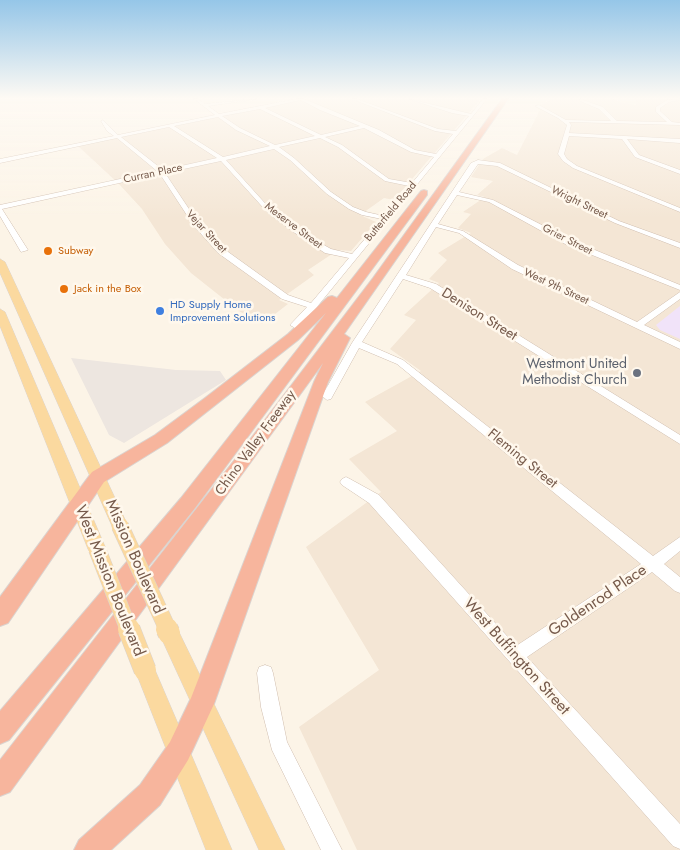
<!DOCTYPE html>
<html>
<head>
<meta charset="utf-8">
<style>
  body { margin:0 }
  canvas { display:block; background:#fcf4e7 }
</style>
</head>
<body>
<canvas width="680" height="850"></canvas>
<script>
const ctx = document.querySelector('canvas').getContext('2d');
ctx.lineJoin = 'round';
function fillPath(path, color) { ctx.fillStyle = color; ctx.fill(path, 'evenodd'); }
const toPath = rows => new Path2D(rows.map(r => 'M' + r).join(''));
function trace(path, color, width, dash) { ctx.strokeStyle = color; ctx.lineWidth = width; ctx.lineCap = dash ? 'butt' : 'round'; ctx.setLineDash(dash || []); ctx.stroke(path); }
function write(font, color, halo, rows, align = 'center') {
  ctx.font = font + ' Jost,sans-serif'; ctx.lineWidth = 5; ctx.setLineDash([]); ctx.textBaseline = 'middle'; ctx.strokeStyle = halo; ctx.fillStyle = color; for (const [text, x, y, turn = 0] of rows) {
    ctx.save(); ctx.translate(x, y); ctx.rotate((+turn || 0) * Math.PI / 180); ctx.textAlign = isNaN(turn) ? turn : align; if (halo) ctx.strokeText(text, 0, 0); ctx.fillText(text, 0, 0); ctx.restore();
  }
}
const residential = toPath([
  [306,99,481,99,394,200,384,198,360,215,376,222,351,251,338,250,308,270,314,275,279,300,288,304,262,324,239,311,191,273,165,244,142,209,119,184,78,146],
  [550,99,613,99,625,103,636,105,636,99,680,99,680,850,357,850,299,727,379,670,306,547,381,492,349,459,397,431,365,402,421,371,390,349,416,320,404,315,439,283,429,279,447,260,438,253,471,233,458,228,471,214,463,212,485,197,477,195,493,181,471,177,483,159,502,148,517,155,540,110,535,107,550,100]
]);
const industrial = toPath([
  [71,358,176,370,220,371,226,380,124,443,109,435]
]);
const education = toPath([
  [680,306,680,339,660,330,656,325]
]);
const minor = toPath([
  [194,99,198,99,205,104,257,99,208,106,219,114,296,99,304,99,379,130,415,150,436,154,453,134,435,131,352,99,357,99,438,129,456,131,469,116,452,113,409,99,471,114,483,99,487,99,316,308,298,327,295,328,290,325,307,307,282,299,218,253,194,226,160,174,2,209,28,250,21,252,0,216,0,205,157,171,117,138,0,163,0,159,114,136,107,131,101,121,103,120,118,135,215,115,194,99],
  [301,100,320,110,360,126,321,135,265,108,301,100],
  [260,109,315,136,275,145,240,128,222,116,260,109],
  [218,117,236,130,270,146,223,157,174,126,218,117],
  [169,127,217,158,163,170,121,137,169,127],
  [364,128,411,152,434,157,412,183,389,179,342,145,325,137,364,128],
  [320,138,338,147,385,181,409,186,384,216,366,212,353,207,331,192,294,158,279,147,320,138],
  [274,149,290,160,327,194,349,209,362,215,382,219,352,254,331,249,299,231,272,211,226,160,274,149],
  [221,161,268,213,295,233,325,253,349,258,311,303,288,295,224,249,199,224,165,173,221,161],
  [580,99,603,107,617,121,667,122,656,112,656,107,667,100,680,99,680,100,669,102,660,108,660,111,672,122,680,123,680,125,569,122,571,125,569,133,680,139,680,143,627,139,639,155,680,170,680,174,635,157,622,139,569,136,564,154,567,159,577,166,680,208,680,212,573,168,563,161,558,154,567,125,558,118,535,106,539,105,566,120,611,121,599,109,580,101,580,99],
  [478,160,500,163,619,221,680,243,680,248,615,223,497,166,478,164,459,192,493,200,573,241,680,285,680,290,567,245,489,202,457,195,438,224,463,231,518,265,637,322,680,292,680,299,644,325,680,342,680,349,512,269,459,233,436,227,406,275,436,284,680,435,680,444,430,288,403,279,362,342,403,360,653,556,680,537,680,551,664,564,680,577,680,593,675,591,652,572,527,657,680,824,680,849,673,846,369,503,342,485,340,482,342,479,346,477,350,479,379,495,516,646,641,564,397,364,359,348,331,399,327,400,322,396,352,343,471,163,478,160],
  [265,665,271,667,273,673,287,742,342,850,321,850,272,750,261,707,257,673,259,667,265,665]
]);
const major = toPath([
  [0,259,5,262,128,526,126,531,120,533,114,531,112,526,0,273,0,259],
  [0,309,5,312,106,549,103,554,97,556,91,554,88,549,0,326,0,309],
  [169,623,176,626,285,850,259,850,159,633,162,626,169,623],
  [145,660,152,663,232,850,206,850,135,670,138,663,145,660]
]);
const highway = toPath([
  [502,99,508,99,344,334,350,338,328,382,214,704,188,760,160,805,111,850,74,850,79,840,140,785,170,742,191,698,314,382,323,363,10,792,0,796,0,760,236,458,373,278,502,99],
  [424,190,427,191,427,195,195,508,9,740,0,744,0,711,181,498,326,313,298,340,167,443,104,482,8,623,0,626,0,597,92,472,155,435,205,398,288,334,328,297,332,296,337,298,421,191,424,190]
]);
const majorBridgeFar1 = toPath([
  [120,526,168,630],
  [97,549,129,630]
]);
const majorBridge = toPath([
  [129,629,145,670],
  [167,629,169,633]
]);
const markers = [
  [48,251,5,"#e8710a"],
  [64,289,5,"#e8710a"],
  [160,311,5,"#3f7fe0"],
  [637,373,5,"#6b7280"]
];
const farStreetnames = [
  ["Curran Place",153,174,-12],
  ["Wright Street",579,203,26],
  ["Butterfield Road",391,212,-50],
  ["Meserve Street",293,226,37],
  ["Vejar Street",206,232,47],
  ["Grier Street",567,240,27],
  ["West 9th Street",556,287,25]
];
const farFoodnames = [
  ["Subway",58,251],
  ["Jack in the Box",74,289]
];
const farShopnames = [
  ["HD Supply Home",170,305],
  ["Improvement Solutions",170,318]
];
const streetNames = [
  ["Denison Street",479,315,32],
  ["Chino Valley Freeway",256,443,-54],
  ["Fleming Street",522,459,39]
];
const worshipNames = [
  ["Westmont United",627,365],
  ["Methodist Church",627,381]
];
const nearStreetnames = [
  ["Mission Boulevard",134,557,66],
  ["West Mission Boulevard",109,581,68],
  ["Goldenrod Place",598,601,-34],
  ["West Buffington Street",516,657,48]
];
fillPath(residential, '#f4e6d5');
fillPath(industrial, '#ede6e0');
fillPath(education, '#f1e3f9');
trace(minor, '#d0beaf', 1);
trace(major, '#dbd4d0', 1);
trace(highway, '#dbd4d0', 2);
fillPath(minor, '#fff');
fillPath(major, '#fbd99f');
fillPath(highway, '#f7b59d');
trace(majorBridgeFar1, '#dbd4d0', 18, []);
trace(majorBridge, '#dbd4d0', 23, []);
trace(majorBridgeFar1, '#fbd99f', 17);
trace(majorBridge, '#fbd99f', 22);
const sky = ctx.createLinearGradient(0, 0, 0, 218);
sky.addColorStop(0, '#95c6e8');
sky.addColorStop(0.45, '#fefaf4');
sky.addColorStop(1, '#fefaf400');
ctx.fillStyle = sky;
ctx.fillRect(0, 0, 680, 218);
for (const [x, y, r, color] of markers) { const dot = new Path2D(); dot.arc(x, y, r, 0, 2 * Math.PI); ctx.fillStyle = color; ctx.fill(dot); trace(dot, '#fff8ed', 2); }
write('11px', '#765a4b', '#fff8ed', farStreetnames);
write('11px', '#c56008', '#fff8ed', farFoodnames, 'left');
write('11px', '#366cbe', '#fff8ed', farShopnames, 'left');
write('14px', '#765a4b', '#fff8ed', streetNames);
write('14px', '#5b616d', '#fff8ed', worshipNames, 'right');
write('16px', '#765a4b', '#fff8ed', nearStreetnames);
</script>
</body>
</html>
